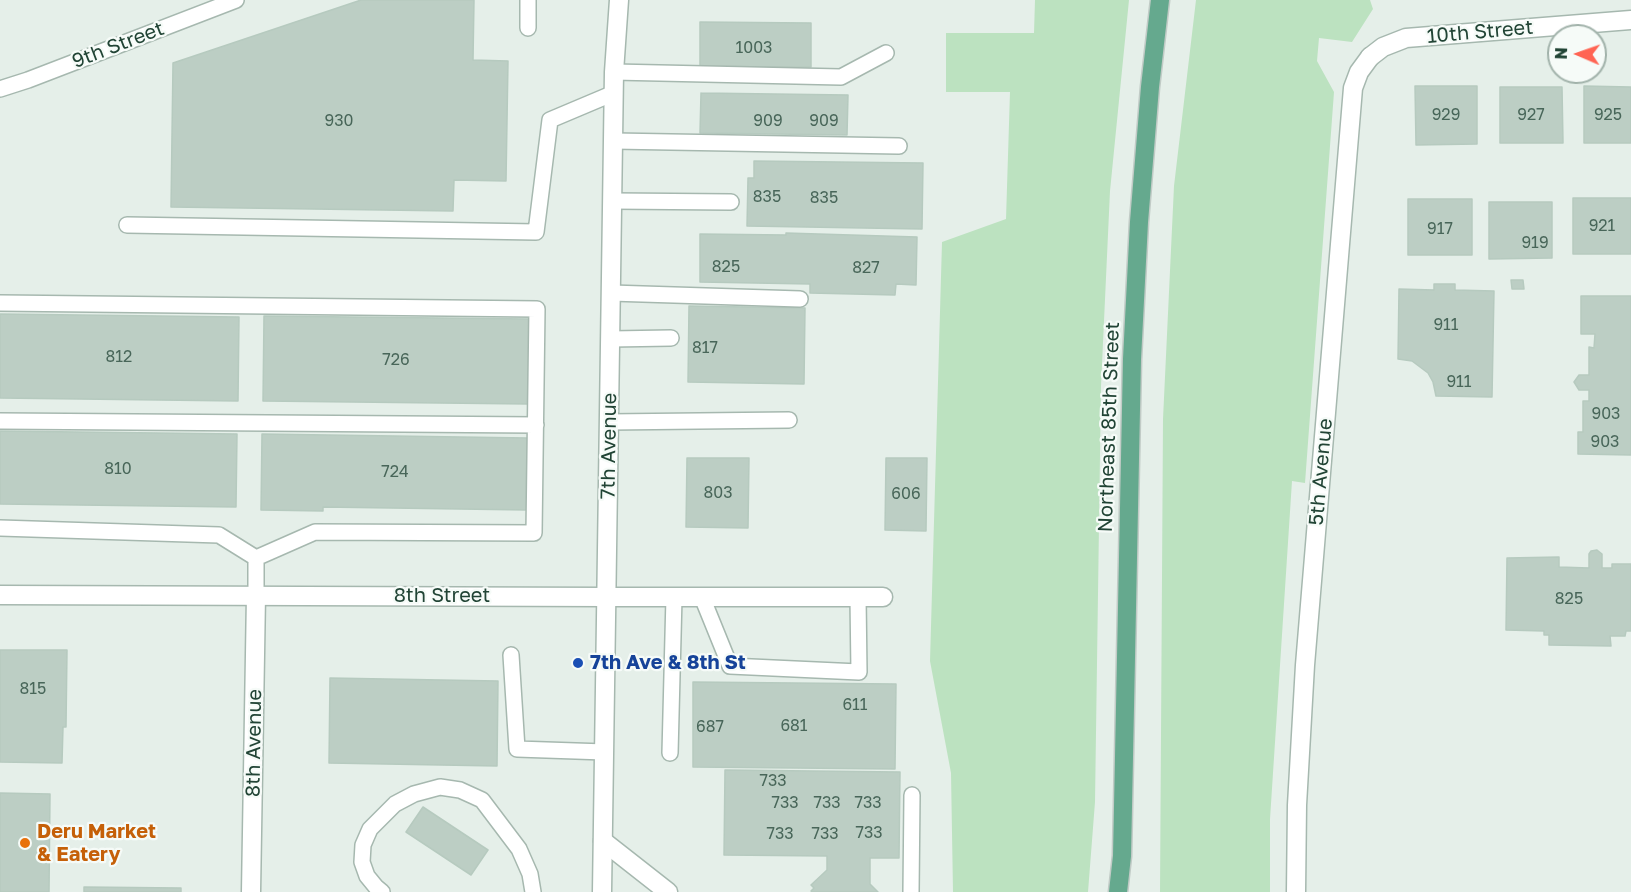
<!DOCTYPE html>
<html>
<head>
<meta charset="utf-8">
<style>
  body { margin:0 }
  #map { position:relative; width:1631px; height:892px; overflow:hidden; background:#e5efe9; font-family:"Golos Text",sans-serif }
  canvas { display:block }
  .north { position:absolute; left:1547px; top:24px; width:60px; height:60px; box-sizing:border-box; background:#f6fbf8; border:2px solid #a1b2aa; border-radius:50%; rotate:272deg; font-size:16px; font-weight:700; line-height:24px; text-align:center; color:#214435 }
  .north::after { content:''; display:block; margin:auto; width:21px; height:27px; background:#ff6453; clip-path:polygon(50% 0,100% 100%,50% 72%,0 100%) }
</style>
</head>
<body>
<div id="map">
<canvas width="1631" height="892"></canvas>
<div class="north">N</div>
</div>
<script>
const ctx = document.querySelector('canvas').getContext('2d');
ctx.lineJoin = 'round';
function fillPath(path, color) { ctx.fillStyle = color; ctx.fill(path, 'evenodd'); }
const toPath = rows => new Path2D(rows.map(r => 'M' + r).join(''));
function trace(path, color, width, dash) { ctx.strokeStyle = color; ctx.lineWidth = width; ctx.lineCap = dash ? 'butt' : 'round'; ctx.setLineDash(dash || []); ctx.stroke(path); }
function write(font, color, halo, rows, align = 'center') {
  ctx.font = font + ' "Golos Text",sans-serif'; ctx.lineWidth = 4.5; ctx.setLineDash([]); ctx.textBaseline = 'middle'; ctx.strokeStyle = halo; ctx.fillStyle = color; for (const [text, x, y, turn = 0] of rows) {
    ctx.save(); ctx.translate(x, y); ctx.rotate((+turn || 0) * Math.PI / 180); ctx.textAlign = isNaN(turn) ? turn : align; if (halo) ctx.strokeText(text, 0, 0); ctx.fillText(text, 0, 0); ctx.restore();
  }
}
const green = toPath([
  [1035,0,1129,0,1110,191,1101,386,1095,802,1088,892,953,892,951,773,930,661,942,242,1006,219,1010,92,946,92,946,33,1034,33],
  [1196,0,1370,0,1373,9,1352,42,1319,38,1317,61,1334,92,1305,483,1292,481,1270,819,1270,892,1160,892,1163,419,1174,186]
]);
const building = toPath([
  [361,0,474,0,473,60,508,61,506,181,454,180,453,211,171,207,173,63,361,0],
  [700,22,811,23,811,67,700,67,700,22],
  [1415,86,1477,86,1477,144,1416,145,1415,86],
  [1584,86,1631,87,1631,143,1584,143,1584,86],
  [1500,87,1562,87,1563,143,1500,143,1500,87],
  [701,93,848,95,847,135,700,133,701,93],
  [754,161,923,163,922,229,747,226,748,178,754,178,754,161],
  [1573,198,1631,198,1631,254,1573,254,1573,198],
  [1408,199,1472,199,1472,255,1408,255,1408,199],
  [1489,202,1552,202,1552,258,1489,259,1489,202],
  [786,233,917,237,916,285,896,284,895,295,810,293,810,284,700,282,700,234,786,235,786,233],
  [1511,280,1523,280,1524,289,1512,289,1511,280],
  [1434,284,1455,284,1455,290,1494,291,1492,397,1436,396,1433,382,1428,373,1412,361,1398,359,1399,289,1434,290,1434,284],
  [1581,296,1631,296,1631,455,1578,454,1578,432,1583,432,1583,401,1589,401,1589,390,1579,390,1574,382,1579,375,1589,375,1589,347,1594,348,1595,334,1581,334,1581,296],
  [689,306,805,308,804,384,688,382,689,306],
  [0,314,239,317,238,401,0,398,0,314],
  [264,316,530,319,528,404,263,401,264,316],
  [0,431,237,434,236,507,0,504,0,431],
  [262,434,528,438,527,510,323,507,323,511,261,510,262,434],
  [687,458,749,458,748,528,686,527,687,458],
  [886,458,927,458,926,531,885,530,886,458],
  [1597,550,1602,554,1602,568,1612,568,1612,564,1631,564,1631,631,1626,631,1625,636,1610,636,1611,646,1549,645,1549,635,1544,635,1544,631,1506,630,1507,558,1559,557,1559,567,1589,568,1589,554,1591,551,1597,550],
  [0,650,67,650,66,727,63,727,62,763,0,762,0,650],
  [330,678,498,681,497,766,329,763,330,678],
  [693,682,896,684,895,769,693,767,693,682],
  [725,770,900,772,899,858,870,858,870,884,878,892,812,892,811,891,814,888,811,885,827,870,827,856,724,855,725,770],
  [0,793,50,794,49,892,0,892,0,793],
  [423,807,488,850,471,875,406,832,423,807],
  [84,887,181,888,181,892,84,892,84,887]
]);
const service = toPath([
  [528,28,528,0],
  [614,72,841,77,886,53],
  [0,89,28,80,236,0],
  [614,141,899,146],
  [613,201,731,202],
  [127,225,536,232,550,120,614,93],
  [611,293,800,299],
  [0,303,537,309,534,533,315,532,256,558],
  [611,339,671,338],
  [0,421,536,425],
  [609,422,789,420],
  [0,528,219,535,256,558],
  [256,558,256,595],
  [702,597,730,666,859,672,858,597],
  [511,655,517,749,605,752],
  [670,753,674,597],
  [382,892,376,887,367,876,362,862,363,845,370,829,395,804,414,794,440,787,460,790,482,800,519,849,530,874,533,892],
  [911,892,912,795]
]);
const minor = toPath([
  [1370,57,1383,47,1406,38,1631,20],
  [607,597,883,597],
  [603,841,668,892],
  [251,892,256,595]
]);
const tertiary = toPath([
  [0,595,607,597],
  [602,892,614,72,619,0],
  [1296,892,1297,805,1305,665,1353,88,1359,72,1370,57]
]);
const primary = toPath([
  [1118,892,1122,856,1132,359,1139,222,1150,87,1160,0]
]);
const markers = [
  [578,663,6,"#1a4fb4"],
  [25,843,6,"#e8710a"]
];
const numberNames = [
  ["1003",754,48],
  ["929",1446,115],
  ["927",1531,115],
  ["925",1608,115],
  ["930",339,121],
  ["909",768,121],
  ["909",824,121],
  ["835",767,197],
  ["835",824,198],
  ["921",1602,226],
  ["917",1440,229],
  ["919",1535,243],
  ["825",726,267],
  ["827",866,268],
  ["911",1446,325],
  ["817",705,348],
  ["812",119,357],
  ["726",396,360],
  ["911",1459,382],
  ["903",1606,414],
  ["903",1605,442],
  ["810",118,469],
  ["724",395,472],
  ["803",718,493],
  ["606",906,494],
  ["825",1569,599],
  ["815",33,689],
  ["611",855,705],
  ["681",794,726],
  ["687",710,727],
  ["733",773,781],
  ["733",785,803],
  ["733",827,803],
  ["733",868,803],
  ["733",869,833],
  ["733",780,834],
  ["733",825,834]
];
const streetNames = [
  ["10th Street",1480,32,-5],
  ["9th Street",118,45,-21],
  ["Northeast 85th Street",1109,427,-88],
  ["7th Avenue",609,446,-89],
  ["5th Avenue",1321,472,-85],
  ["8th Street",442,596],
  ["8th Avenue",254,743,-89]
];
const transitNames = [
  ["7th Ave & 8th St",590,663]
];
const foodNames = [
  ["Deru Market",37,832],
  ["& Eatery",37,855]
];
fillPath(green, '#bce2c0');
fillPath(building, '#bccec4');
trace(building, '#b6cabf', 1.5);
trace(service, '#a6b8af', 18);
trace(minor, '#a6b8af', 21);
trace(tertiary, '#a6b8af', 21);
trace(primary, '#c1cbc6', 21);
trace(service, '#fff', 15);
trace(minor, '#fff', 18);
trace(tertiary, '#fff', 18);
trace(primary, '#65a98e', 18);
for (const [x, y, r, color] of markers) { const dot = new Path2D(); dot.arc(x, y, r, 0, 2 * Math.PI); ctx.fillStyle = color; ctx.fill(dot); trace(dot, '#f6fbf8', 2); }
write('16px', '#486659', null, numberNames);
write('20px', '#214435', '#f6fbf8', streetNames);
write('bold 20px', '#164399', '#f6fbf8', transitNames, 'left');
write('bold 20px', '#c56008', '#f6fbf8', foodNames, 'left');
</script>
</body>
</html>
